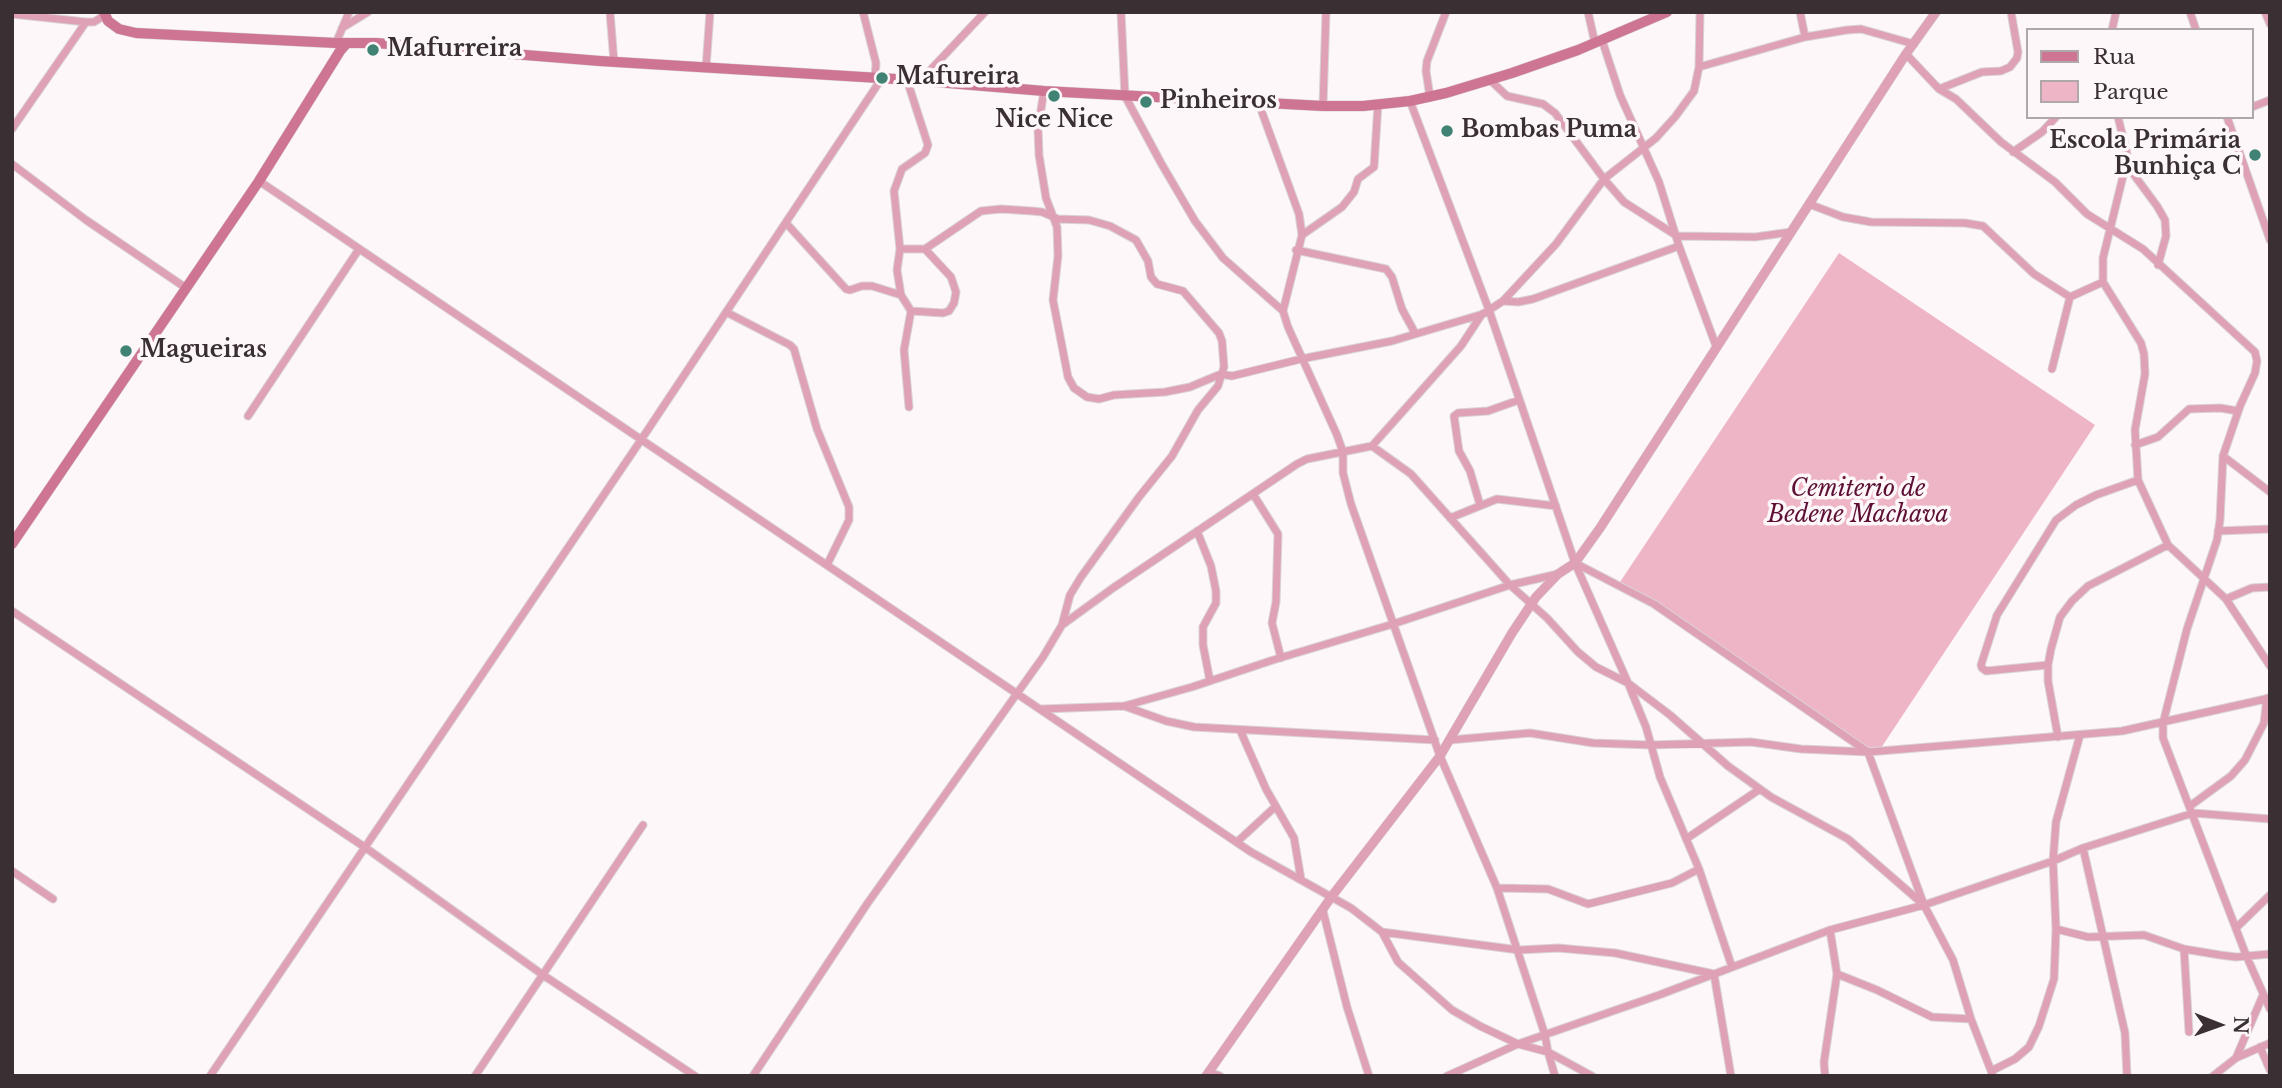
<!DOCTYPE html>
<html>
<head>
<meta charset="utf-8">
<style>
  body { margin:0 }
  #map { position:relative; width:2282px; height:1088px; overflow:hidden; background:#fdf7f9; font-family:"Libre Baskerville",serif }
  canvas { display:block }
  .frame { position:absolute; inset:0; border:14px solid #3a2f32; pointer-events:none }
  .legend { position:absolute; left:2026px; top:28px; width:228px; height:91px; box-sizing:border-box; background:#fdf7f9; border:2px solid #afa7a9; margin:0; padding:9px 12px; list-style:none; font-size:21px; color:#3a2f32 }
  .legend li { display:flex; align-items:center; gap:14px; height:35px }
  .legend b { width:35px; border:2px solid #afa7a9 }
  .north { position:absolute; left:2184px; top:990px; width:70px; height:70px; -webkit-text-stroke:5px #fdf7f9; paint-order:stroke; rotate:91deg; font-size:19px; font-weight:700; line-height:28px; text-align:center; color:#3a2f32 }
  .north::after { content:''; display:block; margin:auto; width:24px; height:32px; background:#3a2f32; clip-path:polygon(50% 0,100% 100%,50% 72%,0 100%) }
</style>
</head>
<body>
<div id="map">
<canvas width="2282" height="1088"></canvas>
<div class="frame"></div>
<ul class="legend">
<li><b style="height:9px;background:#ce7594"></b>Rua</li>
<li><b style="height:19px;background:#eeb5c6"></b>Parque</li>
</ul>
<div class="north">N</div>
</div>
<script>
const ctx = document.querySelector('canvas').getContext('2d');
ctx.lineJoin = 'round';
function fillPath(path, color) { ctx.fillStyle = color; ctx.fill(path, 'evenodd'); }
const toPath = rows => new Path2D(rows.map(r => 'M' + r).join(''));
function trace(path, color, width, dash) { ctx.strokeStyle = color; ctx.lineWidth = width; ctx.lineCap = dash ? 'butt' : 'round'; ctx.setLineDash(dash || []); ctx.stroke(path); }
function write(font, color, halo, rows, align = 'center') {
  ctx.font = font + ' "Libre Baskerville",serif'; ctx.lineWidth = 7; ctx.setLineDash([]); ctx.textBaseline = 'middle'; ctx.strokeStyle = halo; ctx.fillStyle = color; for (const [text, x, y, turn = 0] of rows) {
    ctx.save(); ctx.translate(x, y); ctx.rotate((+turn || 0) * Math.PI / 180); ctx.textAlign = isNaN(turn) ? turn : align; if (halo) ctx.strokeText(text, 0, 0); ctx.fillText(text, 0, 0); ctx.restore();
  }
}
const green = toPath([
  [1839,253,2095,425,1877,754,1620,582]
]);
const minor = toPath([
  [610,12,614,62],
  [863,12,876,63,875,78],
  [1121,12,1125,96,1161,163,1195,221,1223,258,1283,311],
  [1588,12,1595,43],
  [1800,12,1805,37],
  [2190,12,2196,30],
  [2265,12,2270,24],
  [12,14,86,22,94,22,105,15],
  [342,28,368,12],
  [2112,30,2116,12],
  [1602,40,1620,95,1659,182,1679,246,1716,346],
  [336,43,349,12],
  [1906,54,1939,89,1956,99,2001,142,2055,182,2087,214,2143,249,2255,352,2257,361,2255,373,2240,406,2223,456,2220,520,2217,540,2187,629,2163,723,2163,738,2246,955,2270,1009],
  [1699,67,1805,37,1847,30,1861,29,1914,44],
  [706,68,710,12],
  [907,80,928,145,925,153,902,169,894,191,900,249,897,270,901,295,911,311,904,350,909,407],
  [1490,80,1507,96,1543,104,1555,113,1604,179,1624,202,1677,236,1755,237,1791,232],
  [920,81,985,12],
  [1939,89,1982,72,2001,71,2010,67,2017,58,2018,52,2011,12],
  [1044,91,1038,128,1039,155,1046,198,1057,227,1058,256,1053,300,1068,377,1074,388,1087,397,1099,399,1114,395,1165,392,1190,387,1221,374,1232,376,1301,359,1392,341,1483,314,1503,301,1556,244,1604,179,1656,138,1675,117,1694,91,1699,67,1700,12],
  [1430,97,1426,71,1427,61,1446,12],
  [1410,101,1489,310,1575,563,1628,683,1670,715,1728,766,1771,797,1848,839,1924,905],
  [1259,104,1299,214,1302,235,1283,311,1288,327,1337,435,1343,452,1343,473,1351,504,1440,756,1497,888,1545,1035,1548,1052,1555,1076],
  [1323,106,1326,12],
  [2252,107,2270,100],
  [2118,117,2127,154,2126,164,2103,258,2103,282,2141,343,2144,354,2145,374,2135,430,2138,480,2168,545,2226,599,2270,666],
  [2227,117,2270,240],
  [12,129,86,22],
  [2013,152,2042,132,2056,117],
  [12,164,86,220,186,288],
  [2126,164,2157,206,2165,220,2166,236,2158,265],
  [259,181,1251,852,1351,908,1382,932,1398,962,1452,1010,1480,1026,1518,1044,1548,1052,1592,1076],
  [1809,204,1843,217,1871,222,1965,223,1983,226,2034,274,2070,297,2103,282],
  [786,223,846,289,850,290,862,286,872,286,901,295],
  [1302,235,1342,207,1354,192,1358,179,1374,167,1378,104],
  [900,249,925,249,981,211,1001,209,1032,211,1042,212,1058,219,1089,220,1110,226,1136,240,1148,261,1151,277,1157,284,1183,291,1219,333,1222,341,1224,367,1218,386,1198,410,1172,456,1139,497,1081,577,1070,595,1062,625],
  [1296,250,1386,269,1392,277,1402,309,1415,333],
  [1503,301,1518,302,1533,299,1679,246],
  [911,311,943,313,949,311,954,303,956,292,951,277,925,249],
  [726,312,790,345,794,349,817,429,849,507,849,520,827,565],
  [2052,369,2070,297],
  [248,416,359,249],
  [2135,445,2158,437,2189,409,2220,408,2238,411],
  [1372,446,1461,346,1482,314],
  [2223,456,2270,492],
  [1253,494,1278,534,1276,602,1272,623,1281,658],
  [1480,505,1470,471,1459,451,1454,416,1458,413,1488,411,1519,400],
  [1450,518,1497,499,1556,506],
  [1197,531,1211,566,1216,591,1216,603,1203,627,1203,645,1210,681],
  [2218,531,2270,529],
  [1575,563,1654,604,1868,752,1924,905,1953,960,1971,1019,1993,1076],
  [2226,599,2252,588,2270,587],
  [12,611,366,848,543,975,695,1076],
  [2048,665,1986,671,1982,668,1981,665,1997,615,2056,520,2076,505,2096,495,2138,480],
  [1124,706,1166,721,1194,727,1435,740],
  [1042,709,1124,706,1192,687,1273,660,1393,624,1510,585,1558,574],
  [1240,730,1266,789,1294,838,1301,879],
  [2058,737,2048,681,2048,665,2051,649,2060,617,2072,601,2088,586,2168,545],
  [1450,740,1530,733,1593,743,1651,745,1751,742,1801,749,1868,752,2122,731,2270,698],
  [2190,806,2231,776,2245,760,2264,723,2267,698],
  [1686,839,1760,789],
  [1237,842,1276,806],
  [2083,848,2125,1033,2127,1076],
  [12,871,53,899],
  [1497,888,1548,889,1588,904,1672,883,1699,869],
  [1323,911,1347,1007,1369,1076],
  [2236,928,2270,895],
  [2056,929,2088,937,2144,935,2184,949,2220,955,2236,957,2270,954],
  [1382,932,1519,950,1558,948,1615,953,1714,974,1731,1076],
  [2184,949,2189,1032],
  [1837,974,1877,990,1932,1017,1971,1019],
  [2260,1047,2270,1070],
  [2236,1058,2263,995],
  [1991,1071,2015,1059,2029,1047,2039,1026,2054,979,2056,929,2053,861,2056,822,2080,735],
  [1209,1072,1220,1076],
  [210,1076,641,440,882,78],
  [475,1076,643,825],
  [753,1076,867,904,1043,657,1062,625,1113,588,1297,464,1307,459,1372,446,1411,474,1510,585,1547,618,1578,652,1596,667,1628,683,1646,727,1660,777,1699,869,1732,967],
  [1447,1076,1518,1044,1659,995,1830,930,1924,905,2053,861,2083,848,2193,813,2270,819],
  [1825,1076,1824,1062,1837,974,1830,930],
  [2213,1076,2236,1058,2270,1043]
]);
const tertiary = toPath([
  [1206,1076,1332,896,1440,756,1512,633,1536,597,1558,574,1575,563,1600,528,1906,54,1936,12]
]);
const secondary = toPath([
  [104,12,108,21,119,29,136,33,336,43,376,43,600,61,912,80,1044,91,1323,106,1363,106,1410,101,1446,93,1512,73,1578,50,1667,12],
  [12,544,259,181,340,51,347,43]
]);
const markers = [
  [373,50,7,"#408375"],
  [882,78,7,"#408375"],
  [1054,96,7,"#408375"],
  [1146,102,7,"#408375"],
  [1447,131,7,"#408375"],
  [2255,155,7,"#408375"],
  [126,351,7,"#408375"]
];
const poiNames = [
  ["Mafurreira",387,50],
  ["Mafureira",896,78],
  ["Pinheiros",1160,102],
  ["Nice Nice",1054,121,"center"],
  ["Bombas Puma",1461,131],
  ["Escola Primária",2241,142,"right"],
  ["Bunhiça C",2241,168,"right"],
  ["Magueiras",140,351]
];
const parkNames = [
  ["Cemiterio de",1858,490],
  ["Bedene Machava",1858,516]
];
fillPath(green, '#eeb5c6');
trace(minor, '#dad3d5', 9);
trace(tertiary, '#dad3d5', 10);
trace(secondary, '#dad3d5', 11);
trace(minor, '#dfa1b5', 7);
trace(tertiary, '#dfa1b5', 9);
trace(secondary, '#ce7594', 10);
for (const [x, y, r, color] of markers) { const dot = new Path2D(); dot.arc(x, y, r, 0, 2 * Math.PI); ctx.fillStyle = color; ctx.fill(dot); trace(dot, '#fdf7f9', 2.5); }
write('bold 23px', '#3a2f32', '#fdf7f9', poiNames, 'left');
write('italic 23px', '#5e1034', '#fdf7f9', parkNames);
</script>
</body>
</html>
